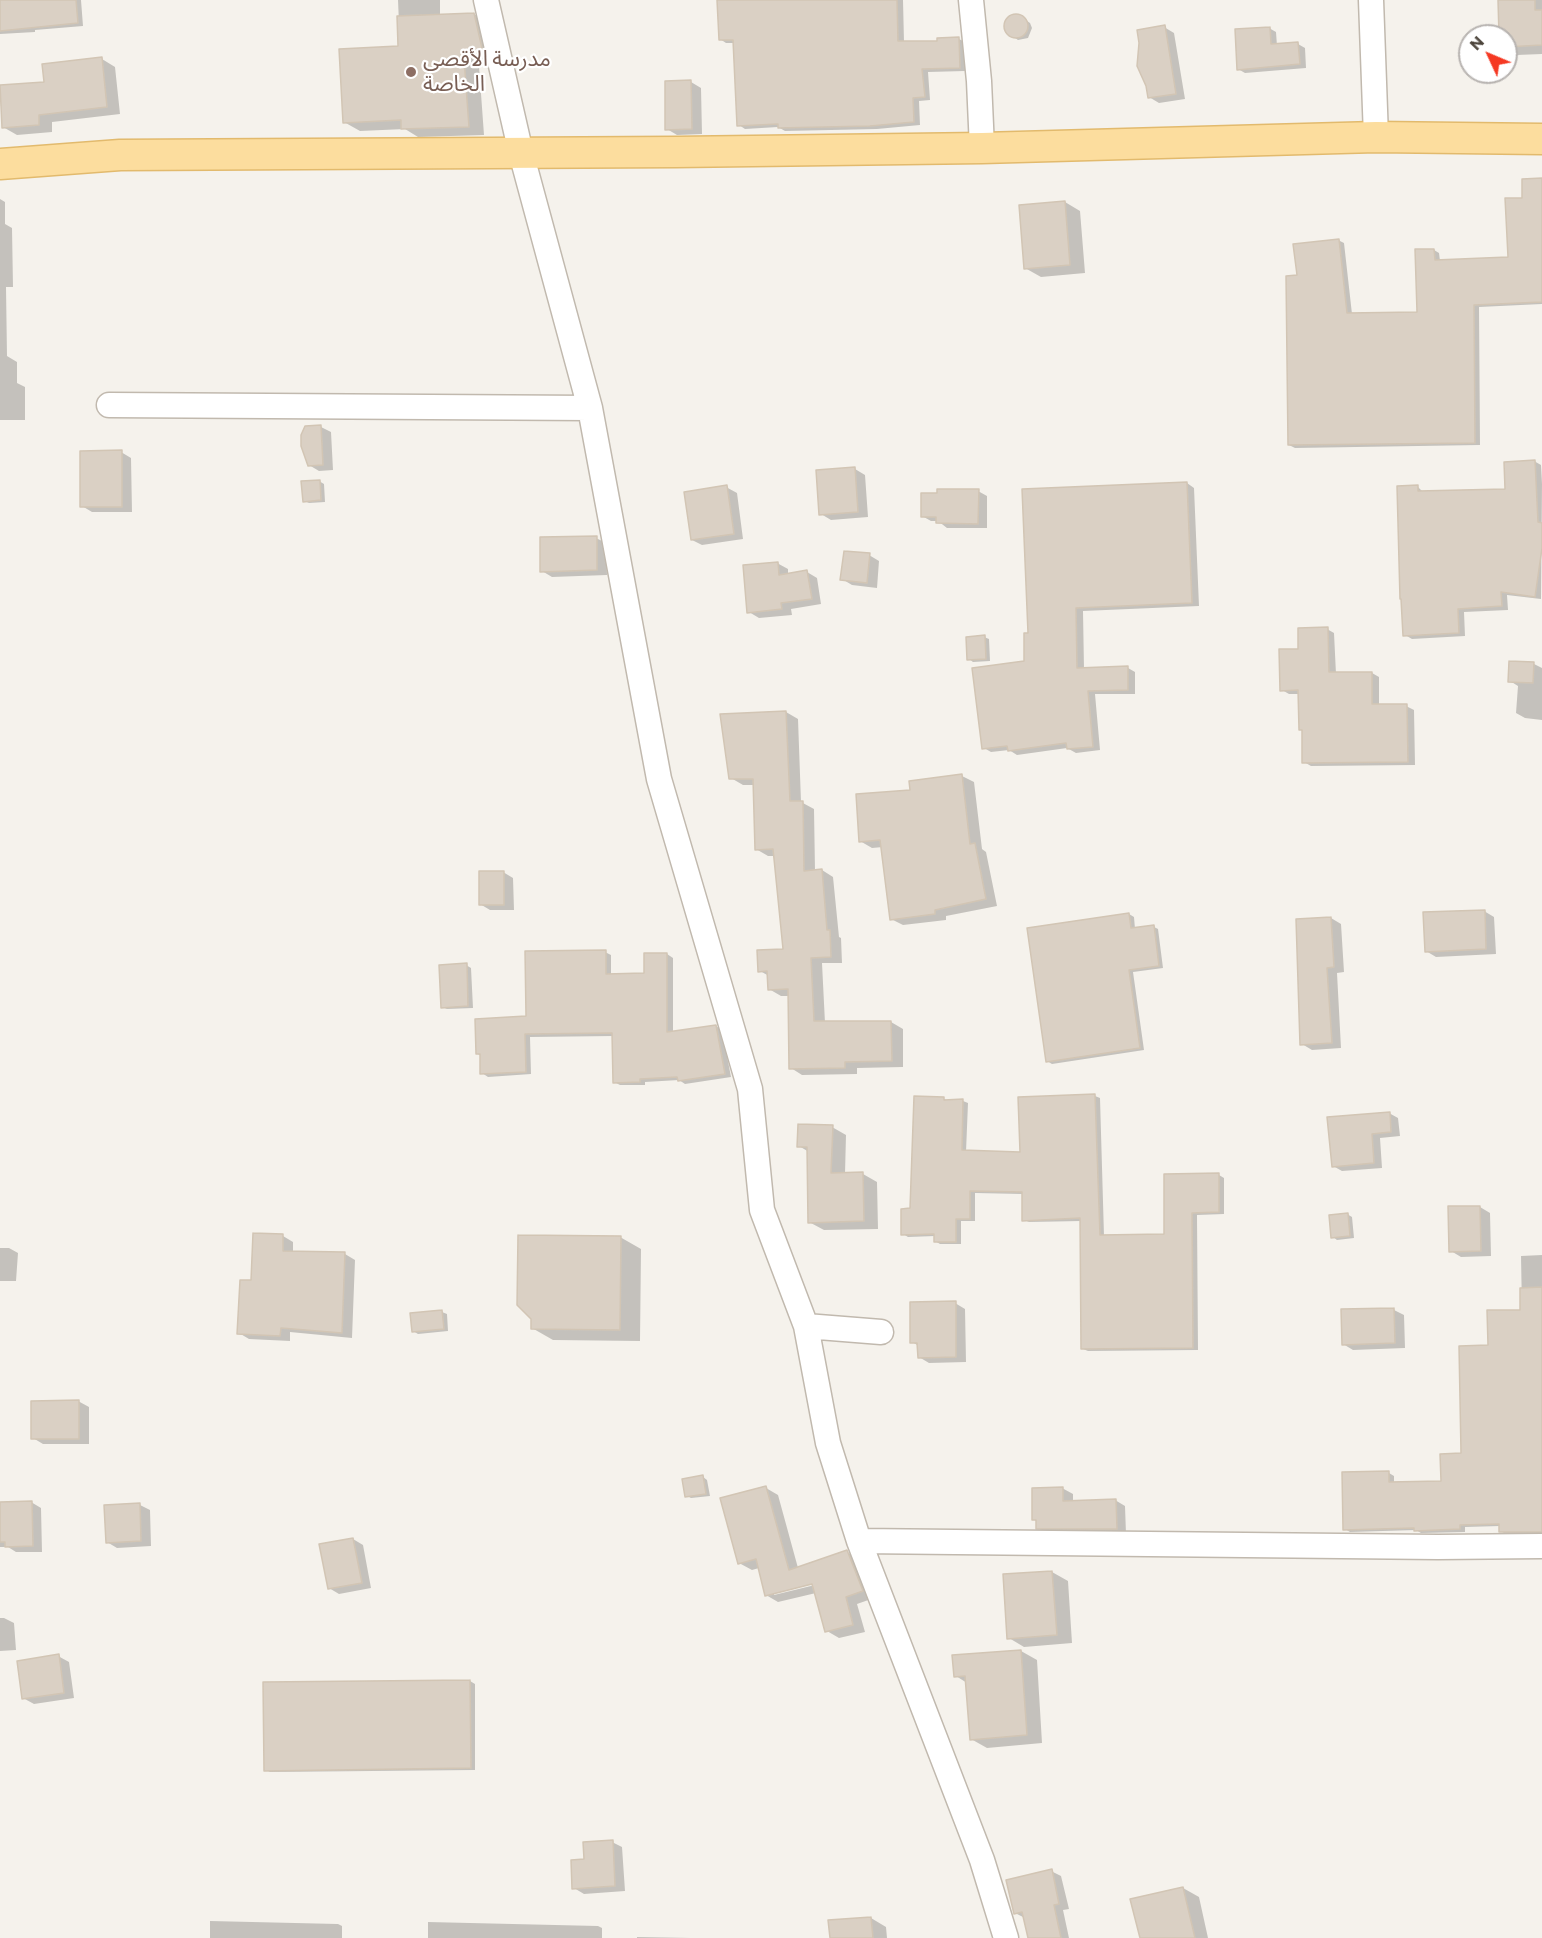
<!DOCTYPE html>
<html>
<head>
<meta charset="utf-8">
<style>
  body { margin:0 }
  #map { position:relative; width:1542px; height:1938px; overflow:hidden; background:#f5f2ec; font-family:Commissioner,sans-serif }
  canvas { display:block }
  .north { position:absolute; left:1458px; top:24px; width:60px; height:60px; box-sizing:border-box; background:#fff; border:2px solid #b7b3b0; border-radius:50%; rotate:314deg; font-size:16px; font-weight:700; line-height:24px; text-align:center; color:#4a4239 }
  .north::after { content:''; display:block; margin:auto; width:21px; height:27px; background:#f53923; clip-path:polygon(50% 0,100% 100%,50% 72%,0 100%) }
</style>
</head>
<body>
<div id="map">
<canvas width="1542" height="1938"></canvas>
<div class="north">N</div>
</div>
<script>
const ctx = document.querySelector('canvas').getContext('2d');
ctx.lineJoin = 'round';
function fillPath(path, color) { ctx.fillStyle = color; ctx.fill(path, 'evenodd'); }
const toPath = rows => new Path2D(rows.map(r => 'M' + r).join(''));
function trace(path, color, width, dash) { ctx.strokeStyle = color; ctx.lineWidth = width; ctx.lineCap = dash ? 'butt' : 'round'; ctx.setLineDash(dash || []); ctx.stroke(path); }
function write(font, color, halo, rows, align = 'center') {
  ctx.font = font + ' Commissioner,"Noto Sans Arabic",sans-serif'; ctx.lineWidth = 4.5; ctx.setLineDash([]); ctx.textBaseline = 'middle'; ctx.strokeStyle = halo; ctx.fillStyle = color; for (const [text, x, y, turn = 0] of rows) {
    ctx.save(); ctx.translate(x, y); ctx.rotate((+turn || 0) * Math.PI / 180); ctx.textAlign = isNaN(turn) ? turn : align; if (halo) ctx.strokeText(text, 0, 0); ctx.fillText(text, 0, 0); ctx.restore();
  }
}
const shadow = toPath([
  [0,0,81,0,83,26,35,30,35,32,0,34],
  [398,0,440,0,440,16,474,14,490,24,499,65,479,66,484,135,418,137,405,129,360,131,344,122,400,48],
  [719,0,903,0,904,42,938,42,959,39,965,42,965,71,928,72,930,100,919,101,920,125,877,129,785,131,778,127,745,129,739,125,735,43,726,43,720,39],
  [1499,0,1542,0,1542,54,1517,55,1506,49,1506,36,1501,36],
  [1014,16,1020,16,1030,23,1032,28,1028,38,1018,40,1008,33,1006,23],
  [1164,27,1174,33,1185,99,1159,103,1149,97],
  [1269,28,1276,32,1277,46,1298,44,1305,48,1306,68,1245,73,1238,69],
  [102,59,115,67,120,114,52,122,52,132,17,135,3,127,46,83],
  [691,82,701,88,702,134,677,135,667,129],
  [1542,180,1542,304,1479,307,1480,445,1295,448,1289,445,1299,277,1338,240,1344,243,1352,314,1419,313,1434,250,1439,253,1440,261,1509,258,1524,199],
  [0,199,5,202,5,224,12,228,13,287,6,287,7,356,17,362,17,383,25,387,25,420,0,420],
  [1065,202,1080,211,1085,273,1041,277,1025,268],
  [321,427,331,432,333,470,319,471,309,465],
  [121,452,131,458,132,512,92,512,82,506],
  [1534,461,1541,465,1542,484,1541,599,1507,595,1508,610,1464,612,1465,636,1412,639,1405,635,1418,487,1424,493,1506,490],
  [855,469,865,475,868,517,831,520,821,514],
  [319,481,324,484,325,502,309,503,304,501],
  [1187,483,1194,488,1199,606,1083,611,1084,669,1128,668,1135,672,1135,694,1095,694,1100,750,1076,753,1067,748,1017,755,1009,750,991,752,984,748,1026,662,1029,634],
  [726,487,737,493,743,539,702,545,692,540],
  [978,491,987,496,987,528,947,528,938,521,931,521,922,516],
  [596,538,606,543,607,575,552,577,542,571],
  [869,555,879,561,877,588,852,585,842,579],
  [777,563,788,569,788,575,807,572,817,578,821,604,791,609,792,615,759,618,749,612],
  [1327,629,1334,633,1336,674,1372,673,1379,677,1379,706,1406,706,1414,710,1415,765,1311,766,1304,762,1300,694,1289,694,1282,690,1300,650],
  [984,637,989,639,990,661,973,662,969,659],
  [1534,664,1542,668,1542,720,1525,718,1516,713,1518,686,1510,681],
  [786,712,798,719,801,802,814,809,815,871,822,870,833,877,839,937,841,938,842,963,822,963,825,1023,891,1022,903,1029,903,1067,857,1068,857,1074,802,1075,791,1068,790,996,781,996,769,989,769,976,760,971,784,950,776,856,768,856,756,849,755,785,743,785,731,778,722,715],
  [962,776,974,782,982,849,986,852,997,906,946,916,946,920,903,925,891,919,883,847,872,848,860,841],
  [503,872,513,878,514,910,490,910,480,904],
  [1484,911,1494,917,1496,954,1436,957,1426,951],
  [1129,914,1134,917,1135,929,1154,927,1158,929,1163,968,1133,972,1144,1050,1052,1064,1047,1061],
  [1331,918,1341,924,1344,972,1337,973,1341,1048,1312,1050,1302,1044],
  [605,952,611,955,611,975,645,975,667,954,673,958,673,1033,716,1026,722,1030,731,1077,685,1084,679,1080,645,1082,645,1085,620,1085,614,1082,614,1036,530,1037,531,1074,488,1077,482,1073,481,1056,478,1054,527,1018],
  [466,965,471,968,473,1008,447,1009,442,1007],
  [1095,1096,1100,1098,1104,1236,1166,1236,1219,1175,1224,1178,1224,1214,1197,1215,1198,1350,1088,1351,1083,1349,1081,1221,1029,1222,1024,1220,1023,1194,975,1193,975,1221,961,1221,961,1244,940,1244,935,1241,935,1236,908,1237,903,1234,944,1099,948,1101,963,1101,968,1103,966,1152,1022,1154],
  [1389,1113,1398,1118,1400,1136,1380,1138,1382,1168,1342,1171,1333,1166],
  [832,1127,846,1135,845,1174,863,1174,877,1182,878,1229,824,1230,809,1222,809,1152,799,1146],
  [1480,1207,1490,1213,1491,1256,1461,1257,1451,1251],
  [1347,1214,1352,1217,1354,1238,1337,1240,1333,1237],
  [255,1234,283,1236,293,1242,293,1253,345,1254,355,1260,352,1338,290,1332,290,1341,249,1339,239,1333,252,1282],
  [620,1237,641,1249,640,1341,553,1340,532,1328],
  [0,1248,9,1248,18,1253,16,1281,0,1281],
  [1542,1255,1542,1535,1506,1534,1500,1531,1500,1526,1465,1527,1465,1532,1421,1533,1416,1530,1350,1532,1345,1529,1389,1473,1394,1476,1394,1483,1442,1482,1463,1454,1489,1347,1522,1311,1521,1256],
  [955,1303,965,1309,966,1362,929,1363,919,1357,919,1346,912,1342],
  [1394,1310,1404,1315,1405,1348,1353,1350,1343,1344],
  [442,1312,447,1314,448,1331,418,1334,413,1331],
  [78,1401,89,1407,89,1444,43,1444,33,1438],
  [703,1477,707,1480,710,1496,691,1498,687,1496],
  [766,1488,778,1495,798,1568,847,1552,859,1559,874,1598,857,1604,865,1632,839,1638,827,1631,816,1593,778,1602,766,1595,759,1568,752,1570,739,1563],
  [819,1581,819,1584,774,1595,774,1592],
  [1062,1488,1073,1494,1073,1502,1115,1500,1125,1506,1126,1534,1048,1534,1038,1528,1038,1522,1033,1519],
  [0,1502,31,1502,41,1508,42,1552,16,1552,8,1547,0,1547],
  [140,1505,150,1510,151,1546,117,1548,107,1542],
  [353,1539,363,1545,371,1588,339,1594,329,1588],
  [1052,1572,1068,1581,1072,1643,1024,1647,1009,1638],
  [0,1618,4,1618,14,1623,16,1650,0,1651],
  [1021,1651,1037,1660,1042,1743,987,1748,971,1739,967,1683,956,1676],
  [58,1656,69,1662,74,1698,34,1704,23,1698],
  [470,1681,475,1684,475,1770,270,1772,266,1770,265,1684],
  [612,1842,622,1847,625,1891,584,1894,574,1888,585,1861],
  [1051,1871,1061,1876,1069,1909,1063,1910,1069,1938,1029,1938,1025,1918,1015,1913],
  [1183,1888,1199,1897,1208,1938,1141,1938],
  [871,1918,886,1927,887,1938,831,1938],
  [210,1921,338,1924,342,1926,342,1938,210,1938],
  [428,1922,598,1926,602,1928,602,1938,428,1938],
  [637,1937,691,1938,637,1938]
]);
const building = toPath([
  [0,0,76,0,78,23,0,31,0,0],
  [717,0,897,0,898,41,937,41,937,38,959,37,960,68,922,69,925,97,913,98,914,122,870,126,778,128,778,124,737,126,733,40,719,40,717,0],
  [1498,0,1535,0,1535,10,1542,10,1542,45,1506,47,1506,36,1499,36,1498,0],
  [474,13,484,57,464,58,469,127,401,129,401,120,343,123,339,49,398,46,397,16,474,13],
  '1004 26a12 12 0 1 1 24 0a12 12 0 1 1-24 0Z',
  [1165,25,1176,94,1148,98,1146,86,1137,66,1139,43,1137,30,1165,25],
  [1270,27,1271,44,1298,42,1300,64,1237,70,1235,29,1270,27],
  [102,57,107,107,39,115,39,125,2,128,0,85,44,82,42,64,102,57],
  [691,80,692,129,665,130,665,81,691,80],
  [1542,178,1542,302,1474,305,1475,443,1288,445,1286,276,1297,275,1293,244,1339,239,1347,313,1417,312,1415,249,1434,249,1435,260,1508,257,1505,198,1522,198,1522,179,1542,178],
  [1065,201,1070,265,1024,269,1019,205,1065,201],
  [321,425,323,465,308,466,301,446,301,435,305,426,321,425],
  [122,450,122,507,80,507,80,451,122,450],
  [1535,460,1538,522,1542,523,1542,548,1535,597,1501,592,1502,606,1458,609,1459,633,1403,636,1401,599,1400,599,1397,486,1418,485,1418,491,1505,489,1504,462,1535,460],
  [855,467,858,512,819,515,816,470,855,467],
  [320,480,321,500,303,502,301,481,320,480],
  [1187,482,1192,603,1076,608,1077,668,1128,666,1128,690,1088,691,1093,747,1067,749,1066,743,1008,751,1007,746,982,749,972,668,1024,661,1024,633,1028,633,1022,489,1187,482],
  [727,485,734,534,691,540,684,492,727,485],
  [937,489,979,489,978,524,936,523,936,517,921,517,921,493,937,493,937,489],
  [597,536,597,570,540,572,540,537,597,536],
  [844,551,870,553,867,583,840,580,844,551],
  [778,562,779,575,807,570,812,599,781,603,782,609,747,613,743,565,778,562],
  [1328,627,1329,672,1372,672,1372,704,1407,704,1408,762,1302,763,1302,730,1299,730,1298,690,1280,691,1279,649,1298,649,1298,628,1328,627],
  [985,635,986,659,967,660,966,637,985,635],
  [1509,661,1534,662,1533,683,1508,682,1509,661],
  [786,711,790,801,803,801,804,871,822,869,827,930,830,930,831,957,811,958,814,1021,891,1021,892,1061,845,1062,845,1068,789,1069,788,989,768,990,767,971,758,972,757,950,783,949,773,849,755,850,753,779,729,779,720,714,786,711],
  [962,774,970,844,975,843,986,899,935,910,935,914,890,920,880,840,859,842,856,794,910,790,909,781,962,774],
  [479,871,504,871,504,905,479,905,479,871],
  [1485,910,1486,949,1425,952,1423,912,1485,910],
  [1129,913,1131,928,1154,925,1159,966,1129,970,1140,1048,1046,1062,1027,928,1129,913],
  [1331,917,1334,967,1327,968,1332,1043,1300,1045,1296,919,1331,917],
  [606,950,606,974,644,973,644,953,667,953,667,1032,716,1025,725,1074,678,1081,677,1077,640,1079,640,1082,613,1083,612,1033,525,1034,526,1072,480,1074,480,1054,476,1054,475,1019,526,1016,525,951,606,950],
  [467,963,468,1006,441,1008,439,965,467,963],
  [1095,1094,1100,1235,1164,1234,1164,1174,1219,1173,1219,1212,1192,1213,1193,1348,1081,1349,1080,1218,1022,1221,1022,1192,970,1191,970,1219,956,1219,956,1242,934,1242,934,1234,901,1235,901,1209,910,1208,914,1096,944,1097,944,1100,963,1099,962,1150,1020,1152,1018,1097,1095,1094],
  [1390,1112,1391,1132,1372,1134,1374,1163,1332,1167,1327,1117,1390,1112],
  [798,1124,833,1125,831,1173,863,1172,864,1221,808,1223,807,1147,797,1147,798,1124],
  [1448,1206,1480,1206,1481,1251,1449,1252,1448,1206],
  [1348,1213,1350,1236,1331,1238,1329,1215,1348,1213],
  [253,1233,283,1234,283,1251,345,1252,342,1333,281,1328,280,1336,237,1334,240,1280,251,1280,253,1233],
  [518,1235,621,1236,620,1330,531,1329,531,1319,517,1305,518,1235],
  [1542,1287,1542,1532,1499,1532,1499,1524,1460,1525,1460,1529,1414,1531,1414,1528,1343,1530,1342,1472,1389,1471,1389,1482,1441,1481,1440,1454,1461,1453,1459,1346,1488,1345,1487,1310,1520,1310,1520,1288,1542,1287],
  [956,1301,956,1357,918,1358,917,1343,910,1343,910,1302,956,1301],
  [1394,1308,1395,1343,1342,1345,1341,1309,1394,1308],
  [442,1310,444,1329,412,1332,410,1313,442,1310],
  [79,1400,79,1439,31,1439,31,1401,79,1400],
  [703,1475,706,1494,685,1497,682,1479,703,1475],
  [766,1486,789,1570,847,1550,863,1591,846,1597,853,1625,825,1632,812,1584,765,1596,756,1559,738,1564,720,1498,766,1486],
  [1063,1487,1063,1501,1116,1499,1117,1529,1036,1529,1036,1520,1032,1520,1032,1488,1063,1487],
  [32,1501,33,1546,5,1547,5,1542,0,1542,0,1502,32,1501],
  [140,1503,141,1541,106,1543,104,1505,140,1503],
  [353,1538,362,1583,328,1589,319,1544,353,1538],
  [1052,1571,1057,1635,1007,1639,1003,1574,1052,1571],
  [1021,1650,1027,1735,970,1740,965,1676,954,1677,952,1655,1021,1650],
  [59,1654,64,1693,22,1699,17,1661,59,1654],
  [470,1680,471,1768,264,1771,263,1682,470,1680],
  [613,1840,615,1886,572,1889,571,1860,584,1859,583,1842,613,1840],
  [1052,1869,1059,1904,1054,1905,1061,1938,1028,1938,1022,1912,1014,1914,1006,1880,1052,1869],
  [1183,1887,1195,1938,1140,1938,1130,1899,1183,1887],
  [871,1917,873,1938,830,1938,828,1920,871,1917]
]);
const minor = toPath([
  [486,0,521,153,590,408,659,779,750,1089,762,1210,806,1326,828,1443,859,1541,982,1860,1006,1938],
  [971,0,979,81,982,148],
  [1371,0,1376,137],
  [109,405,590,408],
  [806,1326,881,1332],
  [859,1541,1438,1547,1542,1546]
]);
const major = toPath([
  [0,164,120,155,676,152,982,148,1376,137,1542,139]
]);
const markers = [
  [411,72,6,"#8d6e63"]
];
const educationNames = [
  ["مدرسة الأقصى",423,59],
  ["الخاصة",423,84]
];
fillPath(shadow, '#0003');
fillPath(building, '#dad0c4');
trace(building, '#d2c5b4', 1.5);
trace(minor, '#c1b9ae', 27);
trace(major, '#e2ba6d', 33);
trace(minor, '#fff', 24);
trace(major, '#fcdd9e', 30);
for (const [x, y, r, color] of markers) { const dot = new Path2D(); dot.arc(x, y, r, 0, 2 * Math.PI); ctx.fillStyle = color; ctx.fill(dot); trace(dot, '#fff', 2); }
write('22px', '#785e54', '#fff', educationNames, 'left');
</script>
</body>
</html>
